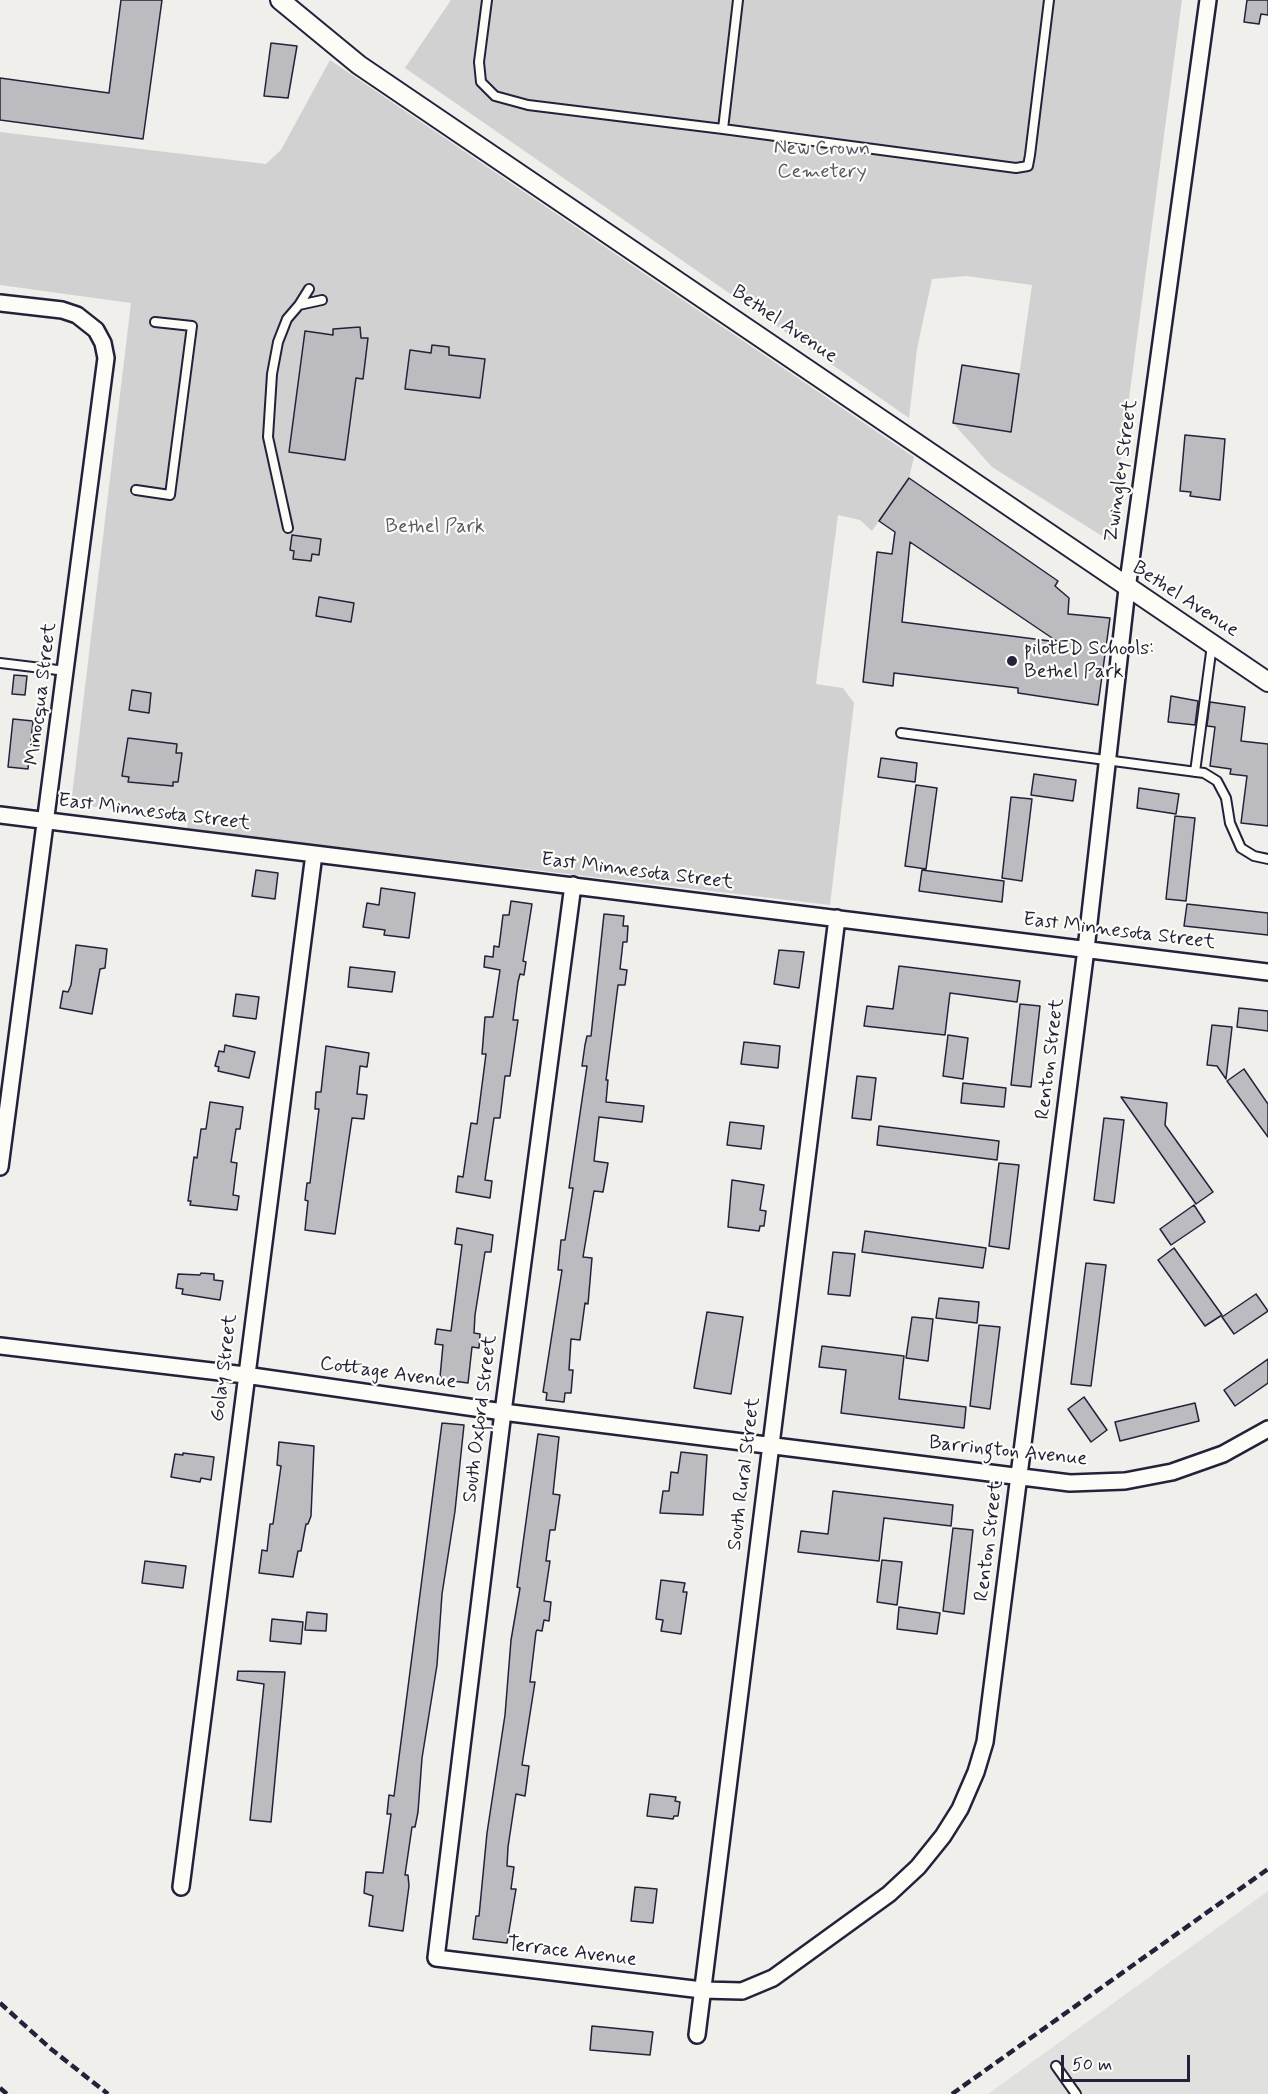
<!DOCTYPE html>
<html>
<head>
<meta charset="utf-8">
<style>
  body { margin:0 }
  #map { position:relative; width:1268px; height:2094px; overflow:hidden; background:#f0efec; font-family:Mynerve,sans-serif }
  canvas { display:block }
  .scale { position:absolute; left:1061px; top:2055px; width:129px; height:27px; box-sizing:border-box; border:3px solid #22223b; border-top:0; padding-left:8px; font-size:18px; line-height:21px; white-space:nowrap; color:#22223b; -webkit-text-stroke:4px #fdfcf7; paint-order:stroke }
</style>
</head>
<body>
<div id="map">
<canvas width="1268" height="2094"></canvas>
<div class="scale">50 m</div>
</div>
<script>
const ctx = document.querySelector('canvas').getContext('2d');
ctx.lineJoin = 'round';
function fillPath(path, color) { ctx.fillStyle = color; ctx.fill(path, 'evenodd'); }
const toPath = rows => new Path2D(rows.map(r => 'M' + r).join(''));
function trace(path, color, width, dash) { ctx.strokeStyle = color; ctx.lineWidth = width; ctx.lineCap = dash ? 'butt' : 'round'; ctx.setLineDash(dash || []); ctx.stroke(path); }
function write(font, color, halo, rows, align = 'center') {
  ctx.font = font + ' Mynerve,sans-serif'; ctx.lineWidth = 4.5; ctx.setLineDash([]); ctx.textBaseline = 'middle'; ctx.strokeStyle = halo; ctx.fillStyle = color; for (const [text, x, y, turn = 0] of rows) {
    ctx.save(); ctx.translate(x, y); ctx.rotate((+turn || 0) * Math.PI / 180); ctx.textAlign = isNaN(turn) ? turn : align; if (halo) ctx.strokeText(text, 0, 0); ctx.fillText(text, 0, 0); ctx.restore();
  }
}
const built = toPath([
  [1268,1891,1268,2094,988,2094]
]);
const green = toPath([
  [451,0,1182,0,1110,541,992,467,953,423,1011,432,1032,285,966,276,932,279,917,349,909,418,405,68],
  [330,60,914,457,909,478,872,531,860,520,838,515,816,684,843,688,854,703,830,905,187,829,188,818,71,804,131,303,0,285,0,132,266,164,281,150]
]);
const building = toPath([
  [121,0,162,0,143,139,0,120,0,78,109,93,121,0],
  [1247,0,1268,0,1268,15,1261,14,1259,24,1244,22,1247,0],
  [271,43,297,46,288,98,264,96,271,43],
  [360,327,361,338,368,338,363,379,356,378,345,460,289,452,305,331,333,335,333,329,360,327],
  [432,345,449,347,449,355,485,359,480,398,405,389,410,350,431,353,432,345],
  [962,365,1019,374,1011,432,953,423,962,365],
  [1185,435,1225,439,1220,500,1190,496,1191,492,1180,491,1185,435],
  [909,478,1058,581,1055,586,1069,598,1068,614,1110,618,1098,705,1018,693,1018,688,894,673,893,686,863,682,877,552,892,554,895,532,879,521,909,478],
  [910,542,1058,642,902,622,910,542],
  [292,535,321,539,319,555,312,554,311,561,293,559,294,551,290,550,292,535],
  [319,597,354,603,351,622,316,616,319,597],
  [14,675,27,676,25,695,12,694,14,675],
  [132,690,151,693,149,713,129,710,132,690],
  [1171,696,1198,701,1195,725,1168,722,1171,696],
  [1210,702,1245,707,1241,741,1268,744,1268,826,1241,823,1247,776,1230,774,1231,769,1210,766,1215,727,1207,726,1210,702],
  [13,719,33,721,28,769,8,767,13,719],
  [128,738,177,744,176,753,182,753,178,782,173,782,173,786,128,782,129,777,122,776,128,738],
  [881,758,917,763,915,782,878,777,881,758],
  [1034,774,1076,780,1073,801,1031,795,1034,774],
  [916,785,937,788,926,869,905,866,916,785],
  [1139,788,1179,794,1176,814,1137,808,1139,788],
  [1011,797,1032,799,1022,881,1002,878,1011,797],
  [1175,816,1195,818,1186,901,1166,899,1175,816],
  [256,870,278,873,275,899,252,896,256,870],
  [922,870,1004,881,1002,902,919,891,922,870],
  [381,888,415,893,409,938,384,935,385,930,363,927,367,903,379,905,381,888],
  [511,901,532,904,523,961,526,962,524,975,520,974,518,982,513,1020,518,1020,510,1076,505,1076,500,1118,494,1118,485,1180,492,1181,490,1198,456,1192,458,1176,463,1177,471,1123,477,1124,486,1054,482,1054,485,1017,493,1017,500,970,484,967,485,956,493,957,494,946,499,947,503,915,509,915,511,901],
  [1187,904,1268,913,1268,935,1184,926,1187,904],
  [604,914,624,916,623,926,628,926,627,942,623,942,620,969,627,970,625,985,618,985,606,1080,608,1080,606,1102,644,1106,642,1122,599,1117,594,1161,608,1163,603,1192,594,1191,583,1257,592,1258,588,1304,585,1303,580,1340,571,1339,569,1370,573,1370,571,1393,565,1393,564,1402,546,1400,547,1393,543,1392,562,1270,558,1270,561,1240,565,1240,573,1188,569,1188,587,1066,582,1066,585,1045,587,1036,591,1036,604,914],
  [76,945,107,949,105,968,100,969,92,1014,60,1008,63,991,68,992,71,985,76,945],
  [779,950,804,952,799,988,774,984,779,950],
  [899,966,1020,981,1017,1002,950,993,945,1035,864,1026,867,1006,893,1009,899,966],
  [350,967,395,972,392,992,348,987,350,967],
  [236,994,259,997,256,1019,233,1016,236,994],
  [1020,1004,1040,1006,1031,1087,1011,1085,1020,1004],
  [1239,1008,1268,1011,1268,1031,1237,1027,1239,1008],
  [1212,1025,1232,1027,1226,1079,1217,1066,1207,1065,1212,1025],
  [948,1035,968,1038,963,1079,943,1076,948,1035],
  [744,1042,780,1046,778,1068,741,1064,744,1042],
  [225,1045,255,1052,249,1078,218,1071,219,1067,215,1066,219,1051,224,1052,225,1045],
  [326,1046,369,1053,367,1067,360,1066,357,1094,367,1095,364,1119,352,1118,335,1234,305,1230,308,1201,305,1200,307,1183,310,1183,319,1109,315,1109,316,1092,321,1092,326,1046],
  [1244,1069,1268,1104,1268,1137,1227,1081,1244,1069],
  [857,1076,876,1078,871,1120,852,1118,857,1076],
  [963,1083,1006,1088,1004,1107,961,1103,963,1083],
  [1121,1097,1167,1103,1165,1125,1213,1192,1196,1204,1121,1097],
  [210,1102,243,1107,240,1129,236,1129,231,1162,237,1163,233,1195,239,1196,237,1210,190,1205,191,1201,188,1201,194,1157,197,1158,201,1129,206,1129,210,1102],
  [1104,1118,1124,1120,1114,1203,1094,1200,1104,1118],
  [730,1122,764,1126,761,1149,727,1145,730,1122],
  [879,1126,999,1141,997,1160,877,1145,879,1126],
  [999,1163,1019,1165,1009,1249,989,1246,999,1163],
  [732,1180,764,1185,760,1210,766,1211,764,1226,760,1226,759,1231,728,1227,732,1180],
  [1194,1205,1205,1222,1171,1245,1160,1229,1194,1205],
  [457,1228,493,1235,491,1252,485,1252,475,1315,474,1333,480,1334,479,1348,472,1347,468,1383,445,1380,445,1378,440,1377,443,1345,435,1344,437,1329,451,1331,462,1245,455,1244,457,1228],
  [865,1231,986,1248,983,1268,862,1252,865,1231],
  [1174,1248,1222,1315,1205,1326,1158,1260,1174,1248],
  [833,1252,855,1254,850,1296,828,1294,833,1252],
  [1086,1263,1106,1265,1091,1386,1071,1384,1086,1263],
  [201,1273,214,1274,214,1280,223,1281,220,1300,182,1294,183,1289,176,1288,178,1274,200,1275,201,1273],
  [1256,1294,1268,1311,1234,1334,1222,1317,1256,1294],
  [939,1298,979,1302,977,1323,936,1318,939,1298],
  [707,1312,743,1317,731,1394,694,1388,707,1312],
  [912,1317,933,1319,928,1361,906,1358,912,1317],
  [979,1325,1000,1327,990,1409,970,1406,979,1325],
  [822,1346,904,1356,899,1399,966,1407,964,1428,841,1413,846,1370,819,1367,822,1346],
  [1268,1359,1268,1383,1235,1406,1224,1390,1268,1359],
  [1084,1397,1107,1430,1091,1442,1068,1409,1084,1397],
  [1195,1403,1199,1421,1120,1441,1115,1422,1195,1403],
  [442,1423,464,1425,455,1511,442,1594,437,1665,422,1758,418,1812,415,1827,412,1827,405,1875,408,1875,409,1886,403,1931,369,1926,373,1896,364,1893,366,1872,383,1873,391,1814,387,1814,389,1795,394,1796,442,1423],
  [538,1434,559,1437,553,1494,560,1495,555,1530,550,1530,546,1561,550,1561,544,1601,551,1602,549,1621,544,1620,542,1631,537,1630,536,1632,530,1682,535,1682,522,1765,529,1766,525,1796,516,1794,508,1847,507,1866,514,1867,511,1889,516,1889,507,1943,473,1939,476,1916,479,1916,487,1833,505,1715,511,1640,520,1588,517,1587,538,1434],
  [279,1442,314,1446,311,1516,308,1524,306,1524,301,1551,298,1551,293,1577,259,1573,262,1550,267,1551,270,1524,273,1524,281,1466,277,1465,279,1442],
  [681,1452,707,1455,703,1515,660,1513,663,1491,669,1491,671,1472,678,1473,681,1452],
  [183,1453,214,1457,211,1480,201,1478,200,1482,171,1477,175,1454,183,1455,183,1453],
  [833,1491,953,1505,951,1526,884,1518,879,1561,798,1552,801,1531,828,1534,833,1491],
  [953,1528,973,1530,964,1614,943,1611,953,1528],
  [882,1560,902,1562,897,1605,877,1602,882,1560],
  [145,1561,186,1566,183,1588,142,1583,145,1561],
  [661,1580,685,1583,683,1592,687,1592,681,1634,661,1631,663,1620,656,1619,661,1580],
  [899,1607,940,1613,937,1634,897,1629,899,1607],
  [307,1612,327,1614,326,1631,305,1630,307,1612],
  [272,1619,303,1622,301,1644,270,1641,272,1619],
  [238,1671,285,1672,271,1822,250,1820,264,1684,237,1680,238,1671],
  [650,1794,676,1797,675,1801,680,1802,678,1816,674,1816,673,1819,647,1816,650,1794],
  [635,1887,657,1889,653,1923,631,1921,635,1887],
  [592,2026,653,2032,650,2055,590,2050,592,2026]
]);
const service = toPath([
  [487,0,479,62,481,82,495,96,528,105,723,129],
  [738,0,723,129,1016,168,1028,166,1030,155,1049,0],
  [309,289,299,305,322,300],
  [136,490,170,495,192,326,155,322],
  [288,528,268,437,272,374,278,342,287,319,299,305],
  [0,663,66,671],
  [901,733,1204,773,1217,781,1226,798,1230,823,1241,848,1254,856,1268,859],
  [1195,772,1212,645],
  [1056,2066,1076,2094]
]);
const minor = toPath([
  [0,303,62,310,77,315,96,330,103,343,106,358,0,1167],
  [0,815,1268,972],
  [573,885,503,1412,436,1958,702,1990,742,1991,773,1978,889,1894,918,1867,943,1836,960,1809,976,1772,985,1742,1086,949,1127,589,1208,0],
  [0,1346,245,1375,503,1412,1070,1483,1125,1481,1172,1472,1223,1454,1268,1429],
  [181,1887,314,854],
  [697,2035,837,918]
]);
const tertiary = toPath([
  [280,0,359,65,1268,682]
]);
const rail = toPath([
  [0,2003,51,2049,108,2094],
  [0,2088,7,2094],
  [952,2094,1268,1869]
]);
const markers = [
  [1012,661,6,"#22223b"]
];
const parkNames = [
  ["New Crown",822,150],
  ["Cemetery",822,173],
  ["Bethel Park",435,528]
];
const streetNames = [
  ["Bethel Avenue",784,325,34],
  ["Zwingley Street",1122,471,-82],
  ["Bethel Avenue",1185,600,33],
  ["Minocqua Street",42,694,-83],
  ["East Minnesota Street",154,813,7],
  ["East Minnesota Street",637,872,7],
  ["East Minnesota Street",1119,932,7],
  ["Renton Street",1051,1059,-83],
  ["Golay Street",225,1368,-83],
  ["Cottage Avenue",388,1374,8],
  ["South Oxford Street",481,1419,-83],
  ["Barrington Avenue",1008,1452,6],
  ["South Rural Street",745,1474,-83],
  ["Renton Street",990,1541,-83],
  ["Terrace Avenue",572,1953,7]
];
const poiNames = [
  ["pilotED Schools:",1024,650],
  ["Bethel Park",1024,673]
];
fillPath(built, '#e0e0df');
fillPath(green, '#d2d1d1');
fillPath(building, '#bcbcc0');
trace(building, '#22223b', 1.5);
trace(service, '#22223b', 12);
trace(minor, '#22223b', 20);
trace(tertiary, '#22223b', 22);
trace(service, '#fdfcf7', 8);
trace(minor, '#fdfcf7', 15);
trace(tertiary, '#fdfcf7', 18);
trace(rail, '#22223b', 4.5, [9, 4.5]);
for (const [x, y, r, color] of markers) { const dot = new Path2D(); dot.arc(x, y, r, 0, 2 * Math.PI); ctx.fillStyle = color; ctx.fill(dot); trace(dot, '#fdfcf7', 2); }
write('20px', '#575768', '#fdfcf7', parkNames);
write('20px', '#22223b', '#fdfcf7', streetNames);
write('20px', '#22223b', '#fdfcf7', poiNames, 'left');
</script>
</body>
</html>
